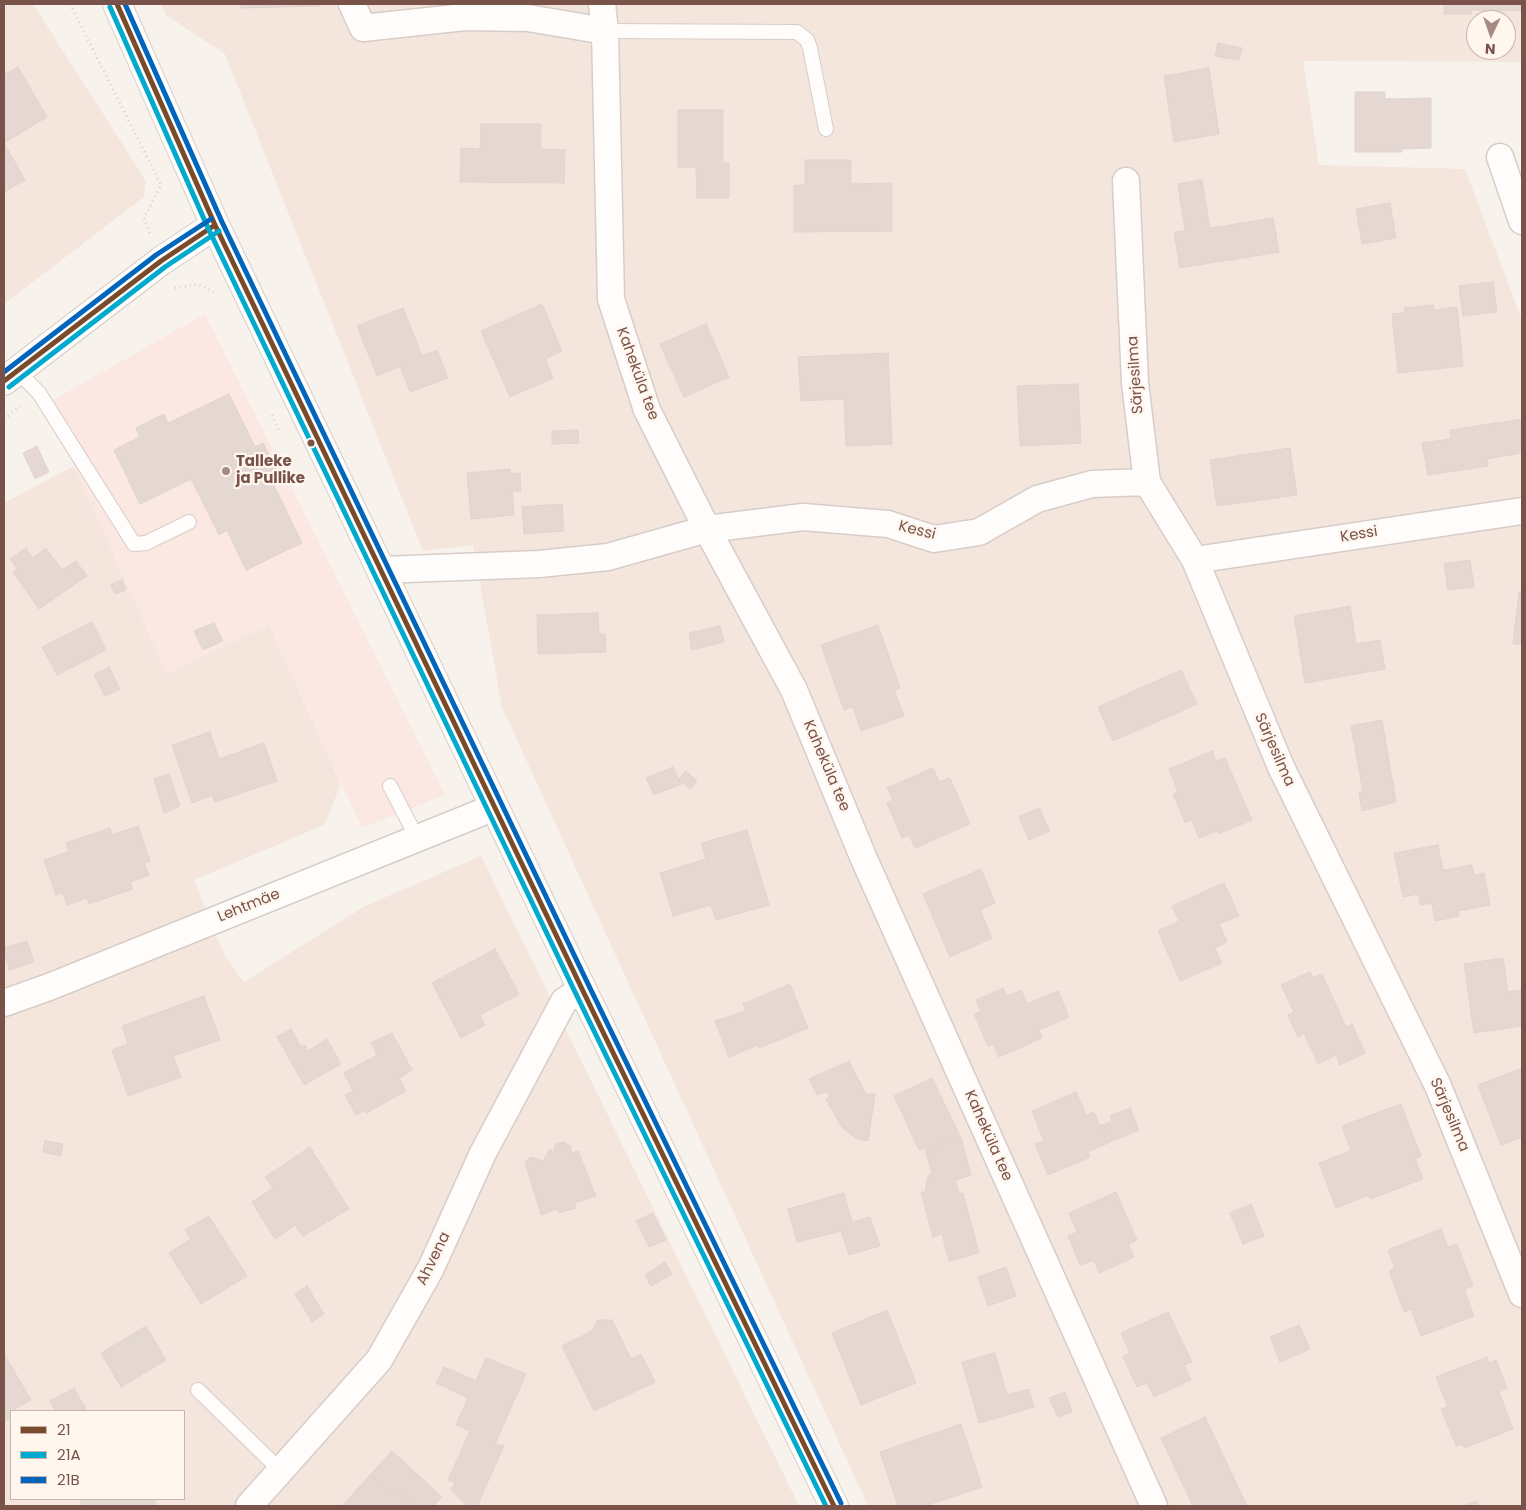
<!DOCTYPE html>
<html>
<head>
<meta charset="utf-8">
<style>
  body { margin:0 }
  #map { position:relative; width:1526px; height:1510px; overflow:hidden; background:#f8f2ec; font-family:Poppins,sans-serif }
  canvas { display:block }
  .frame { position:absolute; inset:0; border:5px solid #79534a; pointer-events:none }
  .legend { position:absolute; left:10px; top:1410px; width:175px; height:90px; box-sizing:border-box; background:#fff6ee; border:1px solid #c9b5ac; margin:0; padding:6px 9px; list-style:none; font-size:15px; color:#79534a }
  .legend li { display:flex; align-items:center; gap:10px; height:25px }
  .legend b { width:25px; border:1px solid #c9b5ac }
  .north { position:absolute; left:1466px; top:10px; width:50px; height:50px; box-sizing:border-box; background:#fff6ee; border:1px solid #c9b5ac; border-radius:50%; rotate:183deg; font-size:14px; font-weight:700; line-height:20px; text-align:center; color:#79534a }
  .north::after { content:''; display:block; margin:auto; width:18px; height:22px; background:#a58b83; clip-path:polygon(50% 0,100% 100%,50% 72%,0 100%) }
</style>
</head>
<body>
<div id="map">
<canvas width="1526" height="1510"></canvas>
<div class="frame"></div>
<ul class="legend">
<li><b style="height:6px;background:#7a4b2a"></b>21</li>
<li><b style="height:6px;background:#00a9ce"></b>21A</li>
<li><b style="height:6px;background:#0065bd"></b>21B</li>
</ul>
<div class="north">N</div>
</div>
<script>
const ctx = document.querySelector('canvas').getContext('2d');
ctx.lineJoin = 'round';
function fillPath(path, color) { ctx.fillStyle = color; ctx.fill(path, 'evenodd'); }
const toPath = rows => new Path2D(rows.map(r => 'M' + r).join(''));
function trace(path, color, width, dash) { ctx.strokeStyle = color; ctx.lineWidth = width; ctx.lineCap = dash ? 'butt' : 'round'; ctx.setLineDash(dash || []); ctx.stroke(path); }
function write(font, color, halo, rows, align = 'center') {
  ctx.font = font + ' Poppins,sans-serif'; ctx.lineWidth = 4.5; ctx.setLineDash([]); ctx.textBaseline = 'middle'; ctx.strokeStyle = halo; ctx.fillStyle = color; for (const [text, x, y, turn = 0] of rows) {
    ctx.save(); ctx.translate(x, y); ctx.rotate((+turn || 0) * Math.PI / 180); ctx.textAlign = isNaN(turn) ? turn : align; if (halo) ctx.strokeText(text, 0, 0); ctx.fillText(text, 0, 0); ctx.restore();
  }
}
const residential = toPath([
  [4,4,33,4,146,181,144,197,4,304],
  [161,4,1522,4,1522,62,1303,61,1319,165,1465,169,1522,320,1522,1506,868,1506,502,707,473,545,423,551,225,54,166,15],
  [1476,20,1506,20,1506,50,1476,50],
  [74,466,167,674,269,625,341,784,324,825,194,880,225,956,244,982,365,906,481,856,799,1506,4,1506,4,503],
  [11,1411,184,1411,184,1499,11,1499]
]);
const commercial = toPath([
  [205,314,445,795,362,828,269,625,167,674,74,466,39,408]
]);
const building = toPath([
  [241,4,319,4,320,6,241,8,241,4],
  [1444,4,1522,4,1522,11,1471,10,1471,14,1444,14,1444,4],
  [1218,43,1242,48,1239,60,1215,56,1218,43],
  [18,67,47,117,4,143,25,180,4,192,4,75,18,67],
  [1209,68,1219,134,1174,142,1164,76,1209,68],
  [1355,92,1385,92,1385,99,1431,98,1431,148,1402,149,1402,152,1355,152,1355,92],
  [678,110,723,110,723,163,729,163,729,198,697,198,696,167,678,167,678,110],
  [481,124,541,124,541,149,565,150,564,183,460,182,461,148,480,149,481,124],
  [805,160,851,160,851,184,892,183,892,231,794,232,794,186,805,185,805,160],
  [1202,180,1210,228,1273,218,1279,252,1180,268,1174,232,1185,231,1178,184,1202,180],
  [1390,203,1396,238,1362,244,1356,209,1390,203],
  [1493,282,1497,312,1463,316,1459,286,1493,282],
  [542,304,562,351,545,359,553,378,510,397,481,331,542,304],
  [1433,305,1434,310,1457,307,1463,366,1398,373,1392,314,1405,313,1404,308,1433,305],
  [403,308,422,356,437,350,448,378,410,392,400,366,377,376,357,326,403,308],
  [706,324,729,377,684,397,660,344,706,324],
  [888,353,892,444,846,446,844,399,801,401,798,357,888,353],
  [1078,384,1081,443,1020,446,1017,386,1078,384],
  [229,394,255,447,263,443,276,469,268,473,302,543,246,570,227,530,219,535,191,479,140,504,114,450,140,437,136,428,164,414,168,423,229,394],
  [1522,419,1522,453,1487,459,1488,466,1428,475,1422,443,1451,439,1450,430,1522,419],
  [578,430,579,443,552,444,552,431,578,430],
  [37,446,49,472,35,479,23,453,37,446],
  [1290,448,1297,495,1217,506,1210,460,1290,448],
  [510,469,511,474,520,473,521,491,512,491,514,515,471,519,467,473,510,469],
  [562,504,564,531,524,534,522,507,562,504],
  [26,548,33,558,46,548,62,570,76,561,87,576,39,609,13,572,17,569,10,559,26,548],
  [1470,560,1474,587,1448,590,1444,564,1470,560],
  [122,580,126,590,115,594,111,585,122,580],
  [1519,592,1522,592,1522,644,1513,644,1519,592],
  [1350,606,1356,644,1380,640,1385,669,1305,683,1294,616,1350,606],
  [598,613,599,634,605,634,606,652,538,654,537,615,598,613],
  [92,622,106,650,57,675,42,647,92,622],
  [214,623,223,641,203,650,194,631,214,623],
  [878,625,900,688,894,690,904,716,861,731,853,707,844,710,821,645,878,625],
  [720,626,724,642,692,650,689,633,720,626],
  [109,667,120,689,105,696,94,675,109,667],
  [1181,670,1197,704,1113,741,1098,707,1181,670],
  [1382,720,1396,802,1362,811,1359,792,1363,792,1351,726,1382,720],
  [210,732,219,759,264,743,277,781,215,802,212,795,192,803,172,745,210,732],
  [1212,751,1216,761,1225,758,1252,820,1218,834,1217,831,1199,838,1192,820,1185,822,1173,794,1178,792,1169,769,1212,751],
  [673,767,681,784,654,795,646,778,673,767],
  [933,768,939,782,950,778,970,824,915,848,909,835,902,838,887,803,893,800,887,788,933,768],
  [686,771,697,781,690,789,679,779,686,771],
  [169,774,180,806,164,813,154,779,169,774],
  [1039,808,1050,831,1029,840,1019,817,1039,808],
  [138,826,150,861,144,863,149,875,130,882,133,889,89,904,87,898,67,905,63,893,56,895,44,860,69,851,66,843,110,828,112,835,138,826],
  [747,830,769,905,716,920,711,905,673,916,660,873,706,859,701,843,747,830],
  [1438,845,1443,870,1472,865,1474,875,1484,873,1490,905,1458,911,1459,916,1435,921,1432,903,1420,905,1418,894,1403,897,1394,853,1438,845],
  [981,869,995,903,980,910,992,938,950,957,923,894,981,869],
  [1224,883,1239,916,1219,924,1227,942,1215,948,1222,963,1180,981,1158,931,1179,921,1172,906,1224,883],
  [27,941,34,962,9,970,4,948,27,941],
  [495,949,519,994,480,1015,485,1025,461,1038,432,983,495,949],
  [1503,958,1508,992,1522,990,1522,1026,1474,1033,1464,964,1503,958],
  [1310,972,1313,978,1322,974,1346,1027,1352,1024,1365,1053,1340,1065,1336,1055,1318,1064,1304,1033,1298,1037,1288,1015,1294,1012,1281,985,1310,972],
  [790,984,808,1028,759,1048,758,1045,729,1057,715,1021,746,1011,743,1004,790,984],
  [1003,988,1007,996,1021,990,1027,1004,1058,991,1069,1017,1039,1030,1042,1038,999,1057,993,1044,988,1046,974,1014,981,1011,976,1000,1003,988],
  [204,996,220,1040,173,1056,181,1077,128,1096,112,1050,128,1044,122,1026,204,996],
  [291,1029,301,1047,305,1045,308,1051,327,1039,341,1064,304,1085,277,1037,291,1029],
  [392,1033,412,1070,399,1078,406,1091,366,1113,364,1110,356,1115,345,1095,353,1091,344,1073,377,1055,371,1043,392,1033],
  [849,1061,866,1094,875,1094,868,1141,855,1138,841,1126,826,1099,830,1097,826,1092,817,1095,809,1079,849,1061],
  [1522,1068,1522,1137,1501,1145,1478,1085,1522,1068],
  [932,1078,961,1138,919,1150,894,1096,932,1078],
  [1076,1092,1086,1115,1094,1112,1108,1143,1088,1152,1090,1157,1048,1175,1035,1144,1044,1141,1032,1111,1076,1092],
  [1401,1104,1421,1156,1415,1159,1423,1179,1370,1199,1369,1195,1336,1208,1319,1163,1351,1151,1342,1126,1401,1104],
  [1130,1108,1139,1130,1108,1143,1100,1126,1112,1121,1110,1116,1130,1108],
  [961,1138,971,1175,955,1180,959,1194,963,1193,979,1253,949,1261,942,1234,933,1237,921,1192,925,1192,928,1176,932,1174,925,1148,961,1138],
  [45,1141,63,1144,61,1156,43,1152,45,1141],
  [563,1142,570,1146,572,1153,578,1151,596,1196,574,1203,576,1208,559,1213,558,1209,541,1215,525,1162,531,1157,543,1161,550,1149,553,1152,556,1144,563,1142],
  [310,1147,349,1209,303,1236,295,1225,275,1239,252,1202,273,1188,265,1177,310,1147],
  [1116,1192,1137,1240,1128,1244,1134,1257,1099,1273,1094,1260,1080,1265,1068,1236,1077,1232,1069,1213,1116,1192],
  [844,1193,852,1222,870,1217,880,1246,849,1255,841,1231,797,1242,788,1209,844,1193],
  [1251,1204,1264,1236,1243,1244,1230,1213,1251,1204],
  [653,1213,666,1240,649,1247,636,1221,653,1213],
  [209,1216,247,1276,201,1304,169,1253,191,1239,185,1230,209,1216],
  [1441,1229,1448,1247,1457,1244,1473,1286,1464,1289,1474,1316,1421,1336,1411,1309,1404,1312,1389,1271,1395,1268,1388,1250,1441,1229],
  [665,1262,672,1274,651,1286,645,1275,665,1262],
  [1006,1267,1016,1296,988,1306,978,1277,1006,1267],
  [307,1286,324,1314,312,1322,295,1294,307,1286],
  [887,1310,916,1383,861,1405,832,1333,887,1310],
  [1168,1312,1192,1362,1184,1365,1191,1380,1154,1397,1147,1383,1137,1387,1123,1356,1130,1353,1121,1333,1168,1312],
  [598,1320,612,1320,631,1359,641,1354,655,1382,594,1411,562,1346,592,1331,598,1320],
  [1299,1325,1310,1349,1280,1362,1270,1337,1299,1325],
  [146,1326,166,1360,121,1387,101,1353,146,1326],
  [995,1353,1007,1395,1029,1389,1034,1407,979,1423,962,1362,995,1353],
  [4,1354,31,1400,15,1409,16,1411,11,1411,11,1417,4,1422,4,1354],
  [1487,1357,1489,1363,1496,1360,1507,1388,1499,1392,1513,1429,1464,1448,1462,1444,1456,1446,1441,1409,1448,1407,1436,1377,1487,1357],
  [486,1358,526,1374,495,1444,504,1446,477,1506,467,1506,451,1490,455,1483,448,1480,470,1431,456,1425,468,1398,436,1383,444,1367,476,1381,486,1358],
  [74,1388,87,1411,56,1411,50,1401,74,1388],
  [1065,1392,1072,1412,1058,1417,1049,1398,1065,1392],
  [1205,1417,1247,1506,1193,1506,1161,1438,1205,1417],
  [961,1424,982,1487,924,1506,898,1506,880,1452,961,1424],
  [392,1451,442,1497,433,1506,418,1506,398,1488,392,1495,370,1475,392,1451],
  [370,1475,392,1495,398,1488,418,1506,342,1506,370,1475],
  [79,1499,153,1499,158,1506,83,1506,79,1499],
  [1476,1501,1478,1506,1464,1506,1476,1501]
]);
const path = toPath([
  [70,4,161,185,144,218,150,234],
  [175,288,197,284,214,292],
  [272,415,279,430],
  [4,419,21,406]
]);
const service = toPath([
  [605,31,797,32,807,40,810,48,826,129],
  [17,371,39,393,134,544,146,543,189,522],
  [390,786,417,838],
  [198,1390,282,1472]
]);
const minor = toPath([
  [352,4,363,28,465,17,528,18,605,31],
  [602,4,605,31,611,299,647,410,707,529,794,690,864,859,1154,1506],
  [1500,157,1522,221],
  [1126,181,1135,383,1147,482,1195,560,1281,767,1438,1086,1522,1294],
  [1195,560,1522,511],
  [381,570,539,564,608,557,707,529,803,517,888,524,934,539,979,532,1037,499,1092,484,1147,482],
  [4,1003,49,987,495,807],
  [249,1506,379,1360,431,1268,483,1153,564,1001,582,989]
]);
const tertiary = toPath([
  [117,4,215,225,582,989,834,1506],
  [4,381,161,261,215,225]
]);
const bus1 = toPath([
  [117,4,215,225,582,989,834,1506],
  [4,381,161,261,215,225]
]);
const bus2 = toPath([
  [110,7,208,228,575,992,826,1506],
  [9,387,165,267,219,231]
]);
const bus3 = toPath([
  [125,4,222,222,589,986,841,1503],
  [4,372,156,255,211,219]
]);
const markers = [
  [311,443,4.5,"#79534a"],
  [226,471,5,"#a58b83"]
];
const streetNames = [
  ["Kaheküla tee",637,374,70],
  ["Särjesilma",1136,375,-94],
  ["Kessi",917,531,14],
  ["Kessi",1359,535,-9],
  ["Särjesilma",1274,750,66],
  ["Kaheküla tee",826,766,67],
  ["Lehtmäe",249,906,-22],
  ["Särjesilma",1449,1115,67],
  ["Kaheküla tee",988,1136,66],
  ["Ahvena",434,1259,-64]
];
const poiNames = [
  ["Talleke",236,462],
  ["ja Pullike",236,479]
];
fillPath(residential, '#f4e6dc');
fillPath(commercial, '#fbe8e2');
fillPath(building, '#e5d8d3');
trace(building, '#e2d4ce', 1);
trace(service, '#d7cdc8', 16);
trace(minor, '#d7cdc8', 29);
trace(tertiary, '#d7cdc8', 30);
trace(path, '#dbd0cd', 3, [1, 4]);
trace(service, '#fefdfc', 14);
trace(minor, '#fefdfc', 26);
trace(tertiary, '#fefdfc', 28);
trace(bus1, '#7a4b2a', 5);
trace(bus2, '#00a9ce', 5);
trace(bus3, '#0065bd', 5);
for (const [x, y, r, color] of markers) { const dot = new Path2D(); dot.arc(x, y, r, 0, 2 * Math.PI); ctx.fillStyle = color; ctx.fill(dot); trace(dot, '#fff6ee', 2); }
write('15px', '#79534a', '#fff6ee', streetNames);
write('bold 15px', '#79534a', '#fff6ee', poiNames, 'left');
</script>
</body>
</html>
